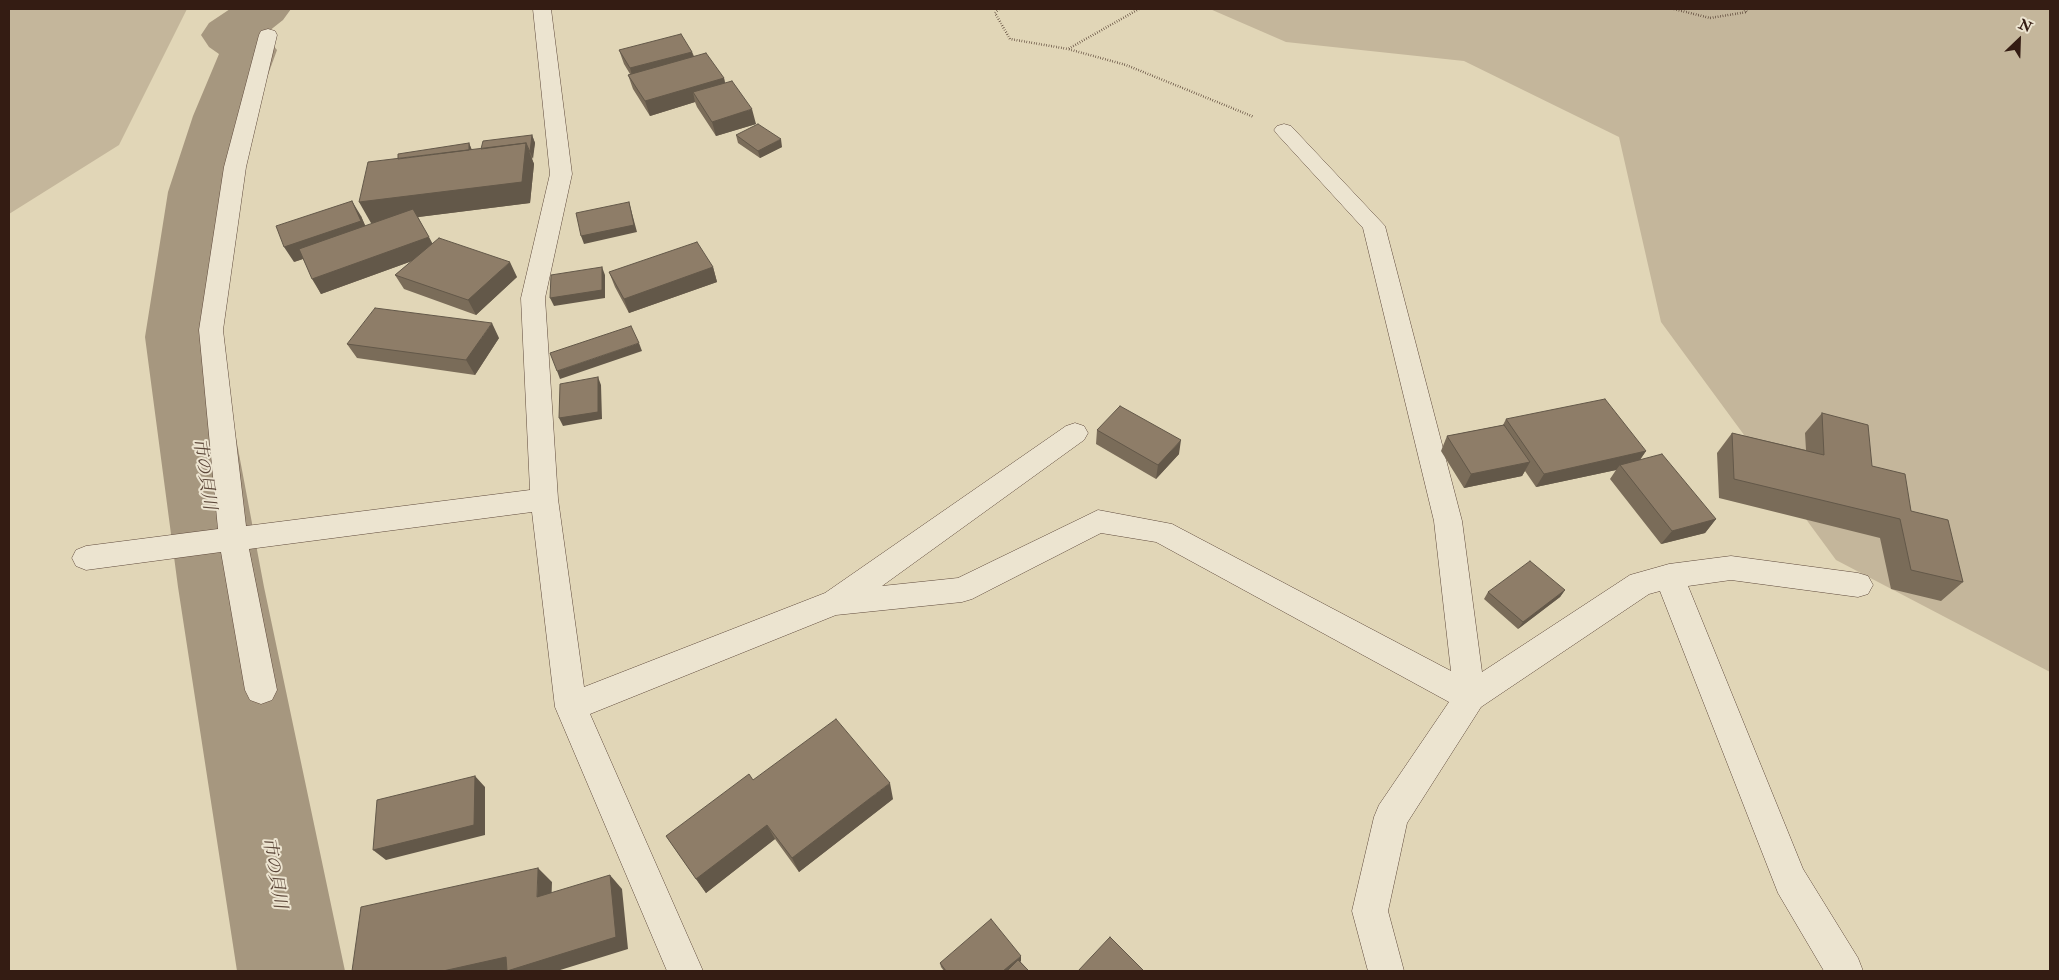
<!DOCTYPE html>
<html>
<head>
<meta charset="utf-8">
<style>
  body { margin:0 }
  #map { position:relative; width:2059px; height:980px; overflow:hidden; background:#e1d6b7; font-family:"IM FELL Double Pica",serif }
  canvas { display:block }
  .frame { position:absolute; inset:0; border:10px solid #341c13; pointer-events:none }
  .north { position:absolute; left:1994px; top:15px; width:50px; height:50px; -webkit-text-stroke:4px #ece4d0; paint-order:stroke; rotate:24deg; font-size:14px; font-weight:700; line-height:20px; text-align:center; color:#341c13 }
  .north::after { content:''; display:block; margin:auto; width:18px; height:22px; background:#341c13; clip-path:polygon(50% 0,100% 100%,50% 72%,0 100%) }
</style>
</head>
<body>
<div id="map">
<canvas width="2059" height="980"></canvas>
<div class="frame"></div>
<div class="north">N</div>
</div>
<script>
const ctx = document.querySelector('canvas').getContext('2d');
ctx.lineJoin = 'round';
function fillPath(path, color) { ctx.fillStyle = color; ctx.fill(path, 'evenodd'); }
const toPath = rows => new Path2D(rows.map(r => 'M' + r).join(''));
function trace(path, color, width, dash) { ctx.strokeStyle = color; ctx.lineWidth = width; ctx.lineCap = dash ? 'butt' : 'round'; ctx.setLineDash(dash || []); ctx.stroke(path); }
function write(font, color, halo, rows, align = 'center') {
  ctx.font = font + ' "IM FELL Double Pica","Noto Serif JP",serif'; ctx.lineWidth = 4; ctx.setLineDash([]); ctx.textBaseline = 'middle'; ctx.strokeStyle = halo; ctx.fillStyle = color; for (const [text, x, y, turn = 0] of rows) {
    ctx.save(); ctx.translate(x, y); ctx.rotate((+turn || 0) * Math.PI / 180); ctx.textAlign = isNaN(turn) ? turn : align; if (halo) ctx.strokeText(text, 0, 0); ctx.fillText(text, 0, 0); ctx.restore();
  }
}
const green = toPath([
  [9,9,187,9,119,145,9,214],
  [1210,9,2050,9,2050,672,1836,560,1661,322,1619,137,1464,61,1286,42]
]);
const river = toPath([
  [230,9,291,9,283,20,264,35,277,50,253,116,232,192,217,337,264,587,345,971,237,971,178,587,145,337,168,192,193,116,219,54,209,47,201,35,209,23,230,9]
]);
const path = toPath([
  [999,9,995,13,1010,39,1068,49],
  [1139,9,1068,49,1126,65,1254,117],
  [1674,9,1710,18,1747,12,1744,9]
]);
const minor = toPath([
  [533,9,551,9,572,174,545,298,558,499,584,687,825,593,1066,426,1075,423,1084,426,1088,433,1084,440,882,586,958,578,1098,510,1172,524,1451,671,1434,521,1363,228,1277,134,1274,130,1277,126,1284,124,1291,126,1385,226,1462,521,1482,672,1630,575,1669,564,1731,556,1858,573,1868,576,1873,585,1868,594,1858,597,1731,580,1688,586,1803,869,1858,958,1863,971,1824,971,1778,893,1660,591,1649,594,1481,707,1407,823,1388,911,1404,971,1368,971,1352,911,1374,817,1379,805,1449,702,1156,542,1101,533,972,599,962,602,836,615,590,714,703,971,667,971,555,707,532,512,249,549,277,690,272,700,261,704,250,700,245,690,221,552,86,570,76,566,72,558,76,550,86,546,218,529,199,330,224,167,259,35,261,31,268,29,275,31,277,35,246,167,223,330,246,526,530,490,521,298,550,174,533,9]
]);
const wall = toPath([
  [619,50,692,52,694,56,724,78,725,83,756,124,716,136,697,107,695,102,650,116,633,89,628,75,630,74,624,64],
  [532,135,535,143,532,159,534,164,530,203,418,217,432,244,517,277,476,315,404,289,395,275,412,261,321,294,303,259,294,262,361,216,365,226,375,223,371,223,469,143,472,150,481,149],
  [736,135,782,147,760,158,738,143],
  [713,267,717,282,629,313,615,287,609,272],
  [499,338,475,375,357,358,347,344],
  [1822,413,1872,466,1911,511,1963,582,1941,601,1891,589,1880,538,1719,498,1717,453,1732,433,1806,450,1805,433],
  [1506,419,1646,451,1640,460,1716,519,1705,533,1661,544,1610,479,1616,470,1536,487,1525,471,1522,476,1464,488,1441,451,1447,436,1503,425],
  [1097,430,1179,454,1156,479,1096,444],
  [1565,590,1560,597,1518,629,1484,599,1488,592],
  [753,780,893,799,799,872,775,839,706,893,666,836],
  [1020,961,1029,971,944,971,941,967,940,963,1021,961]
]);
const shadedWall = toPath([
  [692,52,696,66,634,83,630,68],
  [724,78,727,93,693,92,695,102,650,116,645,101],
  [752,109,756,124,716,136,712,122],
  [532,135,535,143,533,159,530,152],
  [781,139,782,147,760,158,758,151],
  [469,143,472,151,397,170],
  [526,143,534,164,530,203,371,223,359,202],
  [352,201,361,216,370,236,294,262,284,247],
  [629,202,637,232,584,244,581,236],
  [429,237,437,252,321,294,312,279],
  [510,262,517,277,476,315,468,300],
  [602,267,605,275,605,298,554,306,550,298],
  [713,267,717,282,629,313,624,299],
  [492,323,499,338,475,375,466,360],
  [639,343,642,351,560,379,557,371],
  [598,377,601,385,602,419,563,426,559,418],
  [1181,440,1179,454,1156,479,1158,465],
  [1646,451,1636,465,1620,465,1616,470,1536,487,1544,474],
  [1530,462,1522,476,1464,488,1471,474],
  [1716,519,1705,533,1661,544,1672,531],
  [1565,590,1560,597,1518,629,1523,622],
  [475,776,485,787,485,835,386,860,373,850],
  [890,783,893,799,799,872,792,858],
  [767,825,775,839,706,893,696,879],
  [538,868,552,882,551,910,537,897],
  [610,875,622,889,628,949,557,971,443,971],
  [1021,956,1021,961,1009,971,1003,971]
]);
const building = toPath([
  [681,34,692,52,630,68,619,50,681,34],
  [706,53,724,78,645,101,628,75,706,53],
  [732,81,752,109,712,122,693,92,732,81],
  [758,124,781,139,758,151,736,135,758,124],
  [532,135,530,152,526,143,481,149,483,141,532,135],
  [469,143,469,150,398,159,398,154,469,143],
  [526,143,522,182,359,202,368,162,526,143],
  [352,201,361,221,284,247,276,226,352,201],
  [629,202,634,225,581,236,576,213,629,202],
  [413,209,429,237,312,279,299,249,413,209],
  [439,238,510,262,468,300,395,275,439,238],
  [697,242,713,267,624,299,609,272,697,242],
  [602,267,602,290,550,298,551,275,602,267],
  [375,308,492,323,466,360,347,344,375,308],
  [631,326,639,343,557,371,550,353,631,326],
  [598,377,598,412,559,418,560,384,598,377],
  [1605,399,1646,451,1544,474,1506,419,1605,399],
  [1120,406,1181,440,1158,465,1097,430,1120,406],
  [1822,413,1868,425,1872,466,1905,474,1911,511,1948,520,1963,582,1911,570,1900,519,1734,479,1732,433,1824,455,1822,413],
  [1504,425,1530,462,1471,474,1447,436,1504,425],
  [1662,454,1716,519,1672,531,1620,465,1662,454],
  [1530,561,1565,590,1523,622,1488,592,1530,561],
  [836,719,890,783,792,858,767,825,696,879,666,836,749,774,753,780,836,719],
  [475,776,474,825,373,850,377,800,475,776],
  [538,868,537,897,610,875,616,937,507,971,506,957,443,971,352,971,361,907,538,868],
  [991,919,1021,956,1003,971,946,971,940,963,991,919],
  [1110,937,1144,971,1078,971,1110,937],
  [1018,960,1029,971,1007,971,1018,960]
]);
const waterNames = [
  ["市の貝川",203,474,81],
  ["市の貝川",273,873,80]
];
fillPath(green, '#c4b69b');
fillPath(river, '#a6977f');
trace(minor, '#5f4a3c', 1);
trace(path, '#341c13', 2.5, [0.5, 2]);
fillPath(minor, '#ece4d0');
fillPath(wall, '#7a6c59');
fillPath(shadedWall, '#635849');
fillPath(building, '#8e7d68');
trace(building, '#635849', 1);
write('italic 18px', '#5c4739', '#ece4d0', waterNames);
</script>
</body>
</html>
